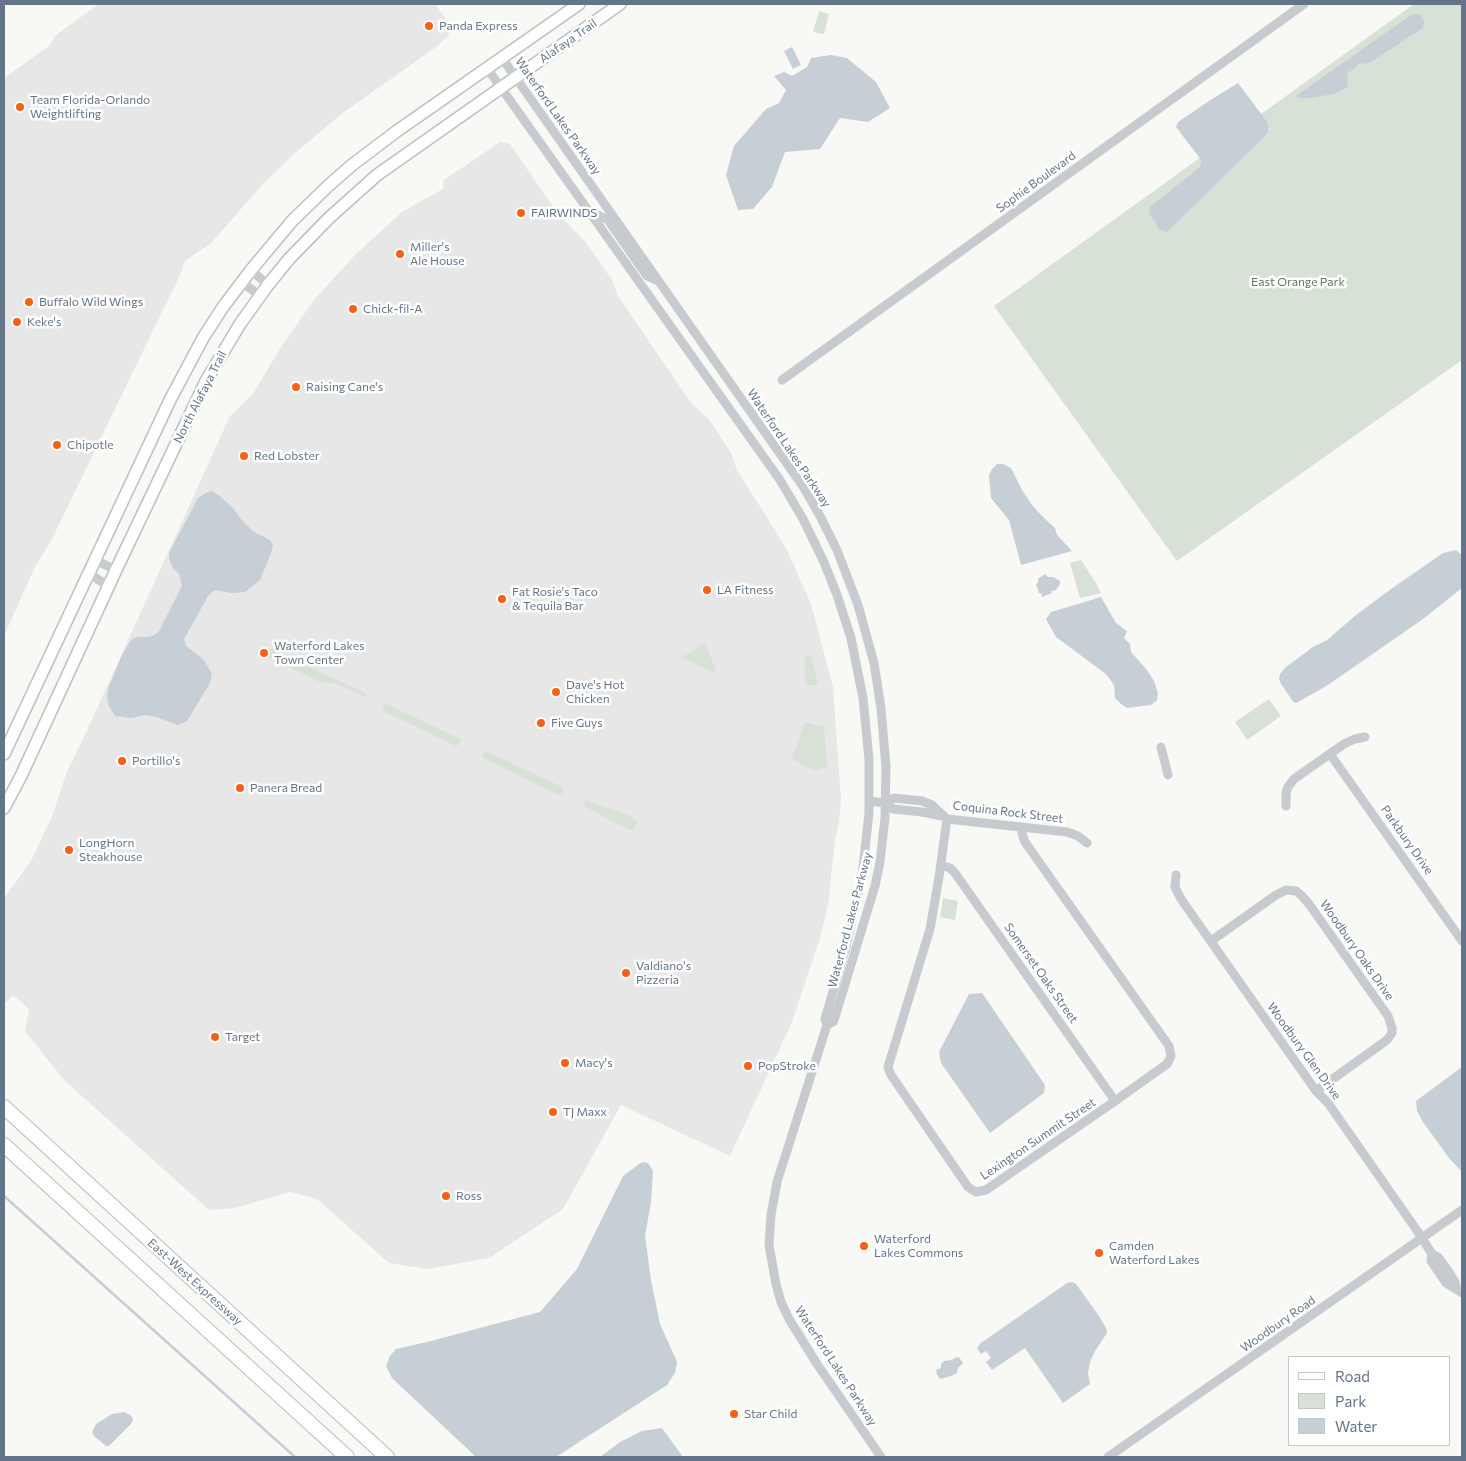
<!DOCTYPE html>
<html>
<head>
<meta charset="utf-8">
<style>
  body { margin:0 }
  #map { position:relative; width:1466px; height:1461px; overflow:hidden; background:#f8f8f5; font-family:Commissioner,sans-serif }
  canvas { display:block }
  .frame { position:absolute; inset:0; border:5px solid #647589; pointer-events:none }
  .legend { position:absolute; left:1288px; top:1356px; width:162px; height:90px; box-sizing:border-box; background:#fff; border:1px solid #c1c8d0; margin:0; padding:6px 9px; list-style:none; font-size:15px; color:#647589 }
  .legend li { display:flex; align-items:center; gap:10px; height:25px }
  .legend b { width:25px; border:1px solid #c1c8d0 }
</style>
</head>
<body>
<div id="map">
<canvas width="1466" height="1461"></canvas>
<div class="frame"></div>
<ul class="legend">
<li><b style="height:6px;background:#fff"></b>Road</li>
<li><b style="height:14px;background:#d8e1d5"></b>Park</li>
<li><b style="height:14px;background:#c5cfd5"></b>Water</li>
</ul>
</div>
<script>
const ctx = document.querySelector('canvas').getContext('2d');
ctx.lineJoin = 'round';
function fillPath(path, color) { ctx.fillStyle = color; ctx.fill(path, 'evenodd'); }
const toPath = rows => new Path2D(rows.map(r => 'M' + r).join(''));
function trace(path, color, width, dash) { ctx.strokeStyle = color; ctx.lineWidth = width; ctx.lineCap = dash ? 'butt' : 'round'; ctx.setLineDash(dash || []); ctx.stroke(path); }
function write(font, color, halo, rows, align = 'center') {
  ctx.font = font + ' Commissioner,sans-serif'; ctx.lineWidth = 5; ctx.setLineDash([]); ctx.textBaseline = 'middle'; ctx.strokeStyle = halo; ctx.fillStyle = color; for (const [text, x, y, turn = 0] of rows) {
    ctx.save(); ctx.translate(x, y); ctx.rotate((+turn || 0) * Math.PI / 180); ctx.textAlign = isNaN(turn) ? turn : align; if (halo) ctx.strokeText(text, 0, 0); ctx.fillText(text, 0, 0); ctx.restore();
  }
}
const built = toPath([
  [99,4,435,4,449,23,451,30,447,37,436,47,340,115,295,153,263,184,211,243,185,261,178,279,52,539,34,569,4,636,4,78,49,46,56,35],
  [500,142,510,144,558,214,584,240,612,280,618,296,691,403,709,419,731,453,737,470,786,548,811,604,833,687,841,799,839,822,836,835,832,866,829,900,820,938,792,1022,730,1156,621,1105,563,1209,489,1258,427,1269,389,1263,317,1199,290,1192,235,1208,209,1210,64,1080,25,1031,29,1009,13,995,4,1005,4,898,31,861,53,814,66,774,89,726,230,416,253,394,281,347,314,300,356,254,402,212,443,189,444,180]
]);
const green = toPath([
  [1414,4,1462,4,1462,360,1177,561,994,306],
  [819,11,829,14,824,34,813,32],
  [1081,560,1097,585,1101,593,1080,598,1070,563],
  [705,642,716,671,711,671,682,658],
  [269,648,365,693,365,696,363,696,336,684,318,681,266,656,264,651,266,649],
  [811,655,818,683,817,685,807,685,805,683,805,657],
  [1269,699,1281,716,1247,740,1235,722],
  [386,704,459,738,461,741,460,743,456,746,383,711,383,708],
  [805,722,824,727,827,766,816,771,804,766,792,758],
  [484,751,488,752,562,787,564,790,563,793,559,795,481,757],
  [585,800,625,814,638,821,633,831,619,825,586,807,584,802],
  [943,898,958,901,955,920,940,917]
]);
const water = toPath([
  [1419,14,1424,21,1423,28,1369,63,1359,64,1347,74,1348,87,1334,94,1303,99,1296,96,1411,15],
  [792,47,801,65,793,69,784,51],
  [831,55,847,58,876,82,890,108,868,122,840,118,820,149,785,152,772,187,753,209,738,210,726,175,734,146,766,109,779,103,786,90,774,76,784,72,792,76,807,67,811,58],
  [1238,83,1268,123,1268,133,1167,232,1160,230,1149,213,1150,207,1199,168,1202,161,1176,127,1178,122,1212,99],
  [997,464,1003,464,1011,468,1022,490,1032,505,1042,516,1055,528,1057,535,1072,551,1021,565,1009,520,991,498,989,475,992,469],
  [212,491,221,497,233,508,240,518,254,532,270,540,273,545,271,553,260,580,245,592,232,593,215,590,208,596,184,639,186,646,203,659,212,674,210,683,187,721,178,725,156,717,145,715,131,718,115,716,109,706,107,697,108,689,122,655,131,640,137,637,149,637,158,633,182,586,179,574,173,568,170,561,169,557,170,551,198,498,204,494],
  [1456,550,1462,555,1462,588,1423,619,1328,685,1298,702,1295,703,1292,700,1281,684,1279,679,1280,674,1286,667,1313,647,1327,640,1356,615,1391,589,1443,553],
  [1045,574,1048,577,1053,577,1060,581,1060,584,1056,590,1051,591,1052,593,1042,597,1041,593,1039,593,1036,584,1038,583,1038,579],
  [1101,597,1116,623,1127,631,1124,638,1130,644,1131,652,1147,670,1154,681,1158,693,1157,700,1151,705,1127,708,1121,704,1115,698,1114,685,1106,674,1056,637,1046,619,1051,612],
  [982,993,1045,1085,1044,1093,990,1133,941,1063,939,1052,969,994],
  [1462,1067,1462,1172,1449,1158,1423,1122,1417,1111,1416,1101],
  [642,1162,648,1163,653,1171,651,1202,645,1236,651,1280,660,1324,677,1362,675,1373,667,1385,556,1457,476,1457,392,1378,386,1366,390,1356,396,1349,427,1342,540,1312,577,1269,623,1176],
  [1072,1282,1076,1284,1099,1316,1106,1328,1107,1333,1095,1351,1090,1362,1088,1373,1090,1384,1063,1403,1025,1348,992,1370,986,1362,991,1358,986,1351,981,1354,977,1348,981,1343,1067,1283],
  [956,1357,957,1358,959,1357,963,1363,958,1368,957,1373,951,1376,940,1379,936,1373,937,1372,936,1370,941,1368,941,1364,944,1361,952,1360],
  [124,1412,130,1415,132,1417,133,1420,131,1424,109,1446,106,1446,94,1436,92,1432,96,1424,112,1414],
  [662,1428,683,1457,600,1457,620,1442,642,1431]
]);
const stream = toPath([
  [4,1196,295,1457]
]);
const minor = toPath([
  [502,58,804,488,820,516,837,550,858,605,874,663,881,708,886,767,885,818,880,862,875,886,835,1017,833,1022,827,1025],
  [487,68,780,480,803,519,823,560,837,595,851,638,863,698,869,759,869,813,862,876,846,947,825,1019,827,1025,777,1182,771,1215,769,1245,776,1284,781,1302,789,1319,817,1364,881,1457],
  [590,211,608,220,647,276,658,281],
  [251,270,268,285],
  [242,282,260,296],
  [782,380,1304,4],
  [95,560,116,570],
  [89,573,109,587],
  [1161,747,1168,775],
  [1330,754,1462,941],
  [869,801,886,803,894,798,922,801,932,805,947,819,1067,832,1078,836,1087,843],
  [886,803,893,809,922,812,942,816],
  [1286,806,1286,793,1288,787,1294,779,1344,744,1355,739,1365,737],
  [947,819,939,877,930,929,888,1067,891,1075,968,1187,976,1192,986,1190,1115,1101,1167,1064,1171,1056,1169,1046,1025,842,1022,834,1022,827],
  [941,865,950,868,955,873,1115,1101],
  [1176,875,1175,887,1181,899,1316,1091,1328,1103,1418,1232,1432,1254,1438,1257,1449,1272,1455,1282,1457,1290],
  [1211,941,1276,895,1286,890,1296,891,1301,895,1309,904,1388,1016,1392,1028,1392,1033,1387,1040,1316,1091],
  [1432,1254,1431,1261,1446,1283,1462,1293],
  [1108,1457,1462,1210]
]);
const major = toPath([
  [4,754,170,400,203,338,223,307,251,270,292,221,328,186,352,165,397,131,579,4],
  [4,808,21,776,116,570,206,381,240,324,268,285,289,259,329,218,377,175,620,4]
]);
const highway = toPath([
  [4,1107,387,1457],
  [4,1145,347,1457]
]);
const markers = [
  [429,26,5,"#f66117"],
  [20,107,5,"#f66117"],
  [521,213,5,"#f66117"],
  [400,254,5,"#f66117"],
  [29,302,5,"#f66117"],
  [353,309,5,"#f66117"],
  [17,322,5,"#f66117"],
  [296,387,5,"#f66117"],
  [57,445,5,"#f66117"],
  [244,456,5,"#f66117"],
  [707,590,5,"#f66117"],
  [502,599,5,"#f66117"],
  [264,653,5,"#f66117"],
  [556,692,5,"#f66117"],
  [541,723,5,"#f66117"],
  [122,761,5,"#f66117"],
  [240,788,5,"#f66117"],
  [69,850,5,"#f66117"],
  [626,973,5,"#f66117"],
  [215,1037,5,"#f66117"],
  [565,1063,5,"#f66117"],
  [748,1066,5,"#f66117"],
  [553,1112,5,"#f66117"],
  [446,1196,5,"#f66117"],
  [864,1246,5,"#f66117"],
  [1099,1253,5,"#f66117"],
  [734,1414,5,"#f66117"]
];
const poiNames = [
  ["Panda Express",439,26],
  ["Team Florida-Orlando",30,100],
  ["Weightlifting",30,114],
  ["FAIRWINDS",531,213],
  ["Miller's",410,247],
  ["Ale House",410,261],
  ["Buffalo Wild Wings",39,302],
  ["Chick-fil-A",363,309],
  ["Keke's",27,322],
  ["Raising Cane's",306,387],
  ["Chipotle",67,445],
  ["Red Lobster",254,456],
  ["LA Fitness",717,590],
  ["Fat Rosie's Taco",512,592],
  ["& Tequila Bar",512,606],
  ["Waterford Lakes",274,646],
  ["Town Center",274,660],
  ["Dave's Hot",566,685],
  ["Chicken",566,699],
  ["Five Guys",551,723],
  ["Portillo's",132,761],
  ["Panera Bread",250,788],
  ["LongHorn",79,843],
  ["Steakhouse",79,857],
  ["Valdiano's",636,966],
  ["Pizzeria",636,980],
  ["Target",225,1037],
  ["Macy's",575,1063],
  ["PopStroke",758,1066],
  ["TJ Maxx",563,1112],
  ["Ross",456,1196],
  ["Waterford",874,1239],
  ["Lakes Commons",874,1253],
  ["Camden",1109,1246],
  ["Waterford Lakes",1109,1260],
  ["Star Child",744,1414]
];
const streetNames = [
  ["Alafaya Trail",568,41,-35],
  ["Waterford Lakes Parkway",558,116,55],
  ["Sophie Boulevard",1036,182,-36],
  ["North Alafaya Trail",200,397,-63],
  ["Waterford Lakes Parkway",789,448,56],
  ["Coquina Rock Street",1008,812,7],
  ["Parkbury Drive",1407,840,55],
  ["Waterford Lakes Parkway",850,920,-75],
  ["Woodbury Oaks Drive",1357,950,55],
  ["Somerset Oaks Street",1041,973,55],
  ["Woodbury Glen Drive",1304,1051,54],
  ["Lexington Summit Street",1038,1139,-34],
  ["East-West Expressway",195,1282,42],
  ["Woodbury Road",1278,1324,-35],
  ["Waterford Lakes Parkway",836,1366,57]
];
const parkNames = [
  ["East Orange Park",1298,282]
];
fillPath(built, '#e6e7e6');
fillPath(green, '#d8e1d5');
fillPath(water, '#c5cfd5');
trace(stream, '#c5cfd5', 2.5);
trace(major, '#bcbfc3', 14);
trace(highway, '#bbbec1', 16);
trace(minor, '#c7cbcf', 9);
trace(major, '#fff', 11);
trace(highway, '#fff', 14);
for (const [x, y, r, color] of markers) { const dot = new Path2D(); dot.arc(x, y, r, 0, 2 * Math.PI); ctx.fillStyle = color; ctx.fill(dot); trace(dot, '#fff', 2); }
write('12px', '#647589', '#fff', poiNames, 'left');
write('12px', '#647589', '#fff', streetNames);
write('12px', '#627a5f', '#fff', parkNames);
</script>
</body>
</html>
